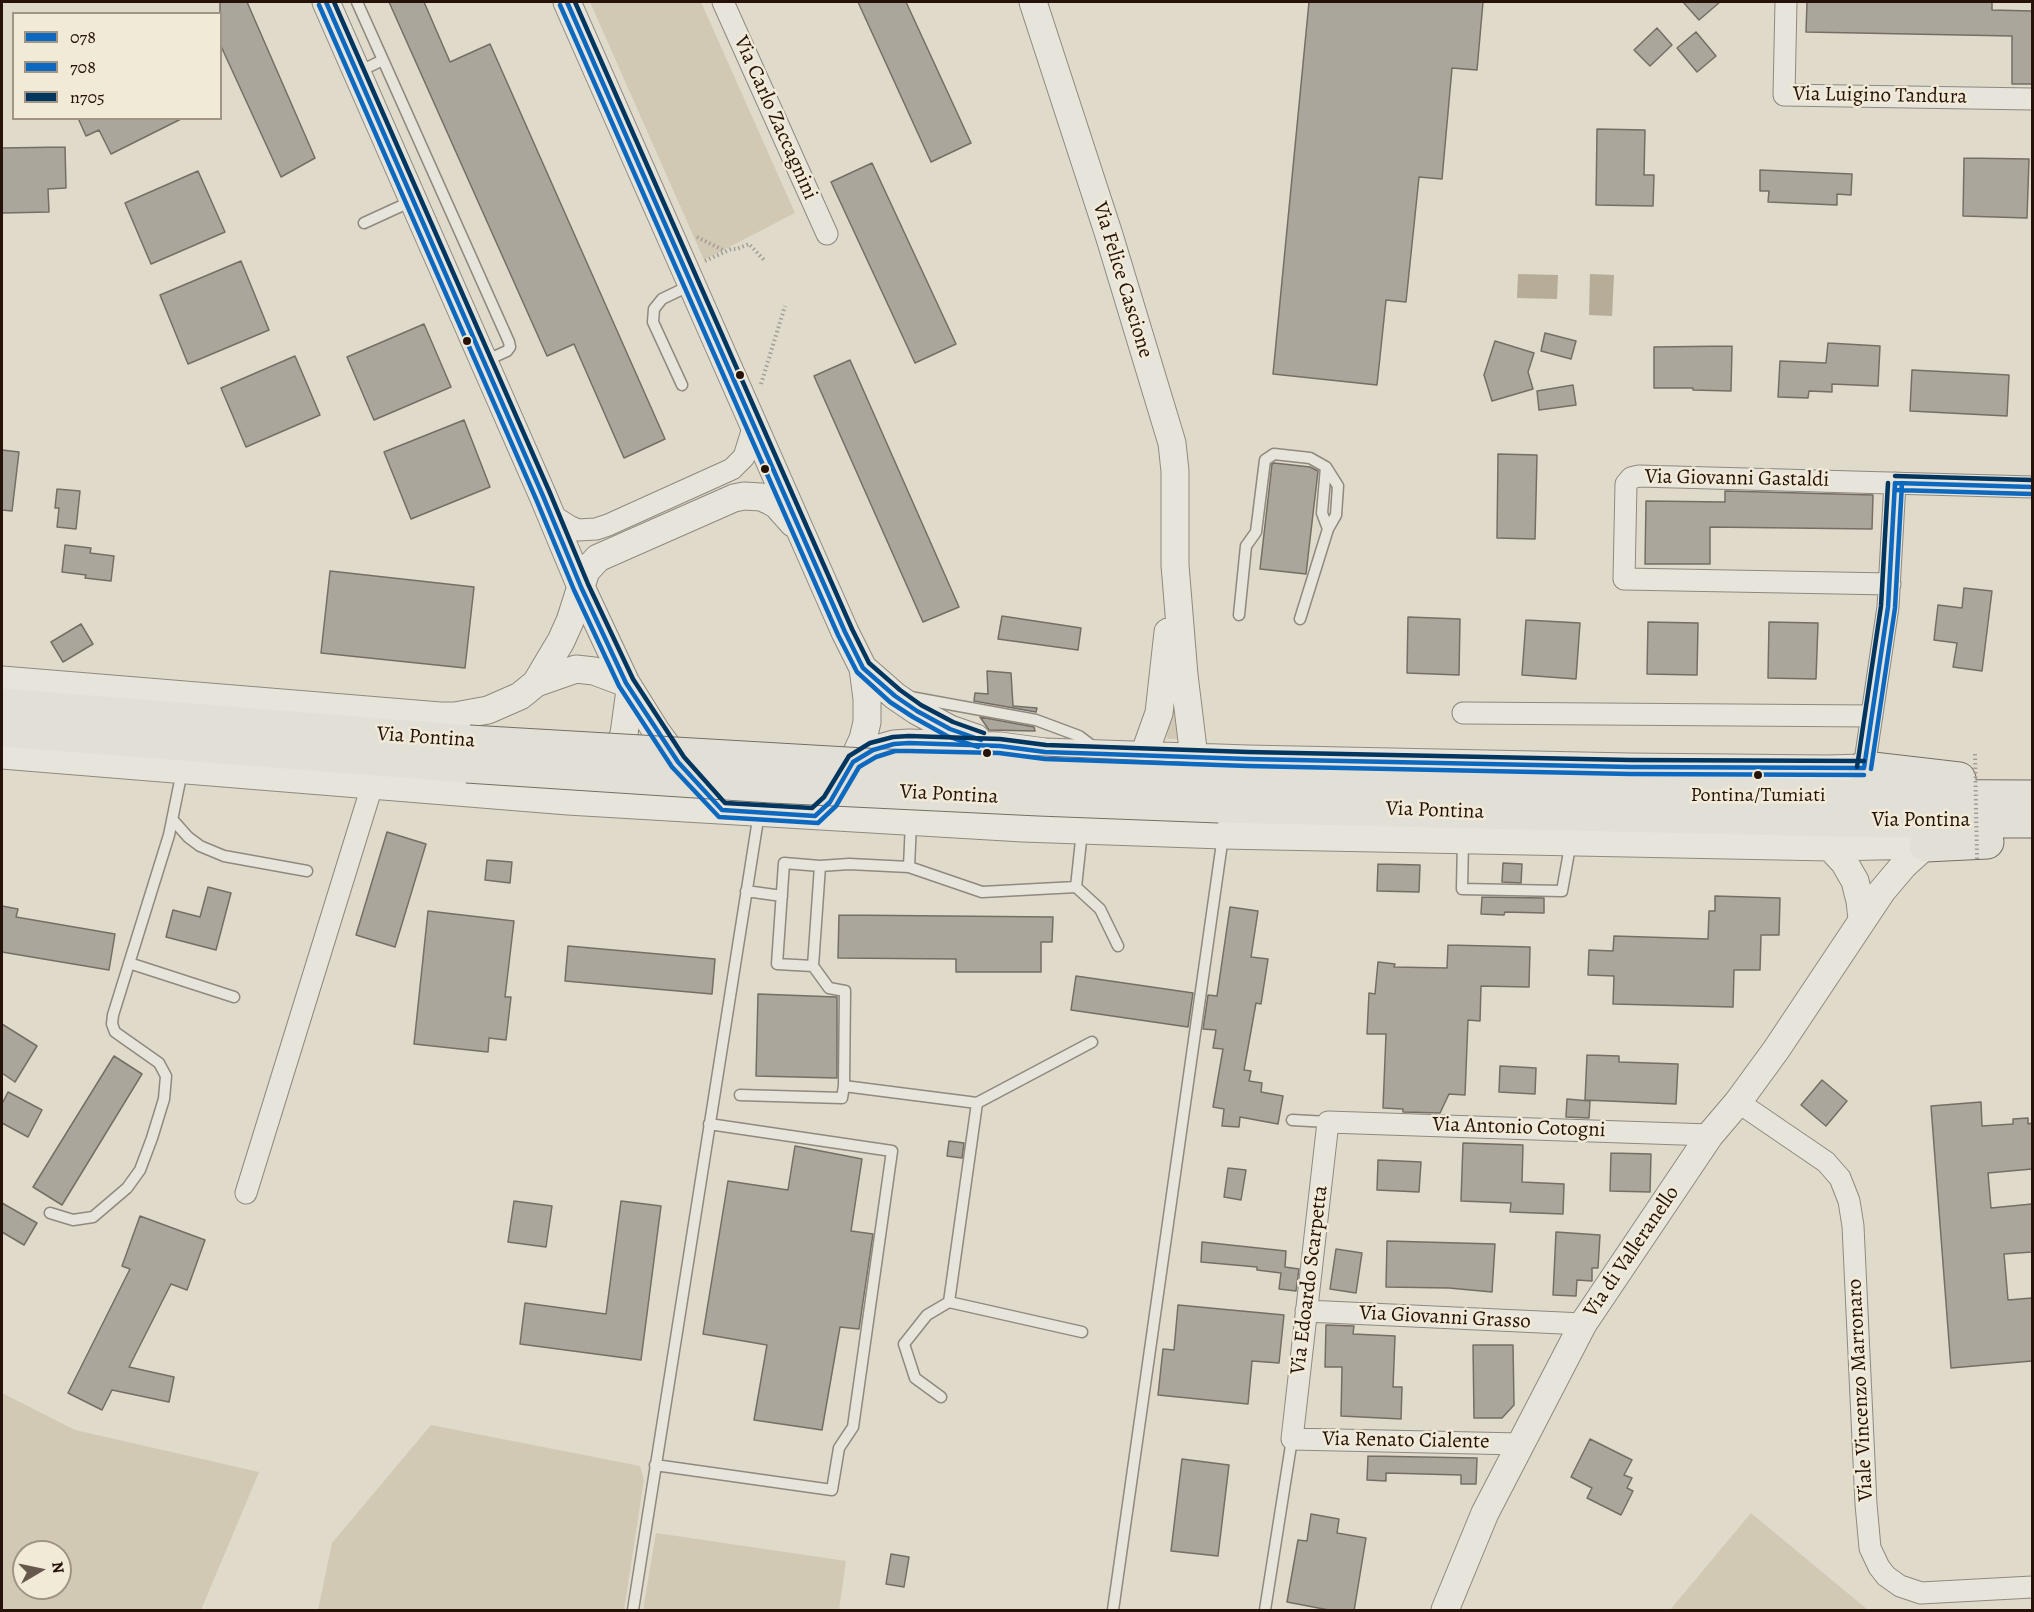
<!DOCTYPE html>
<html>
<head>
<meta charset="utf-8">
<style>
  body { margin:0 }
  #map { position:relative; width:2034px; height:1612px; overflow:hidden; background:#dfdaca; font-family:Alegreya,serif }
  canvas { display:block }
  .frame { position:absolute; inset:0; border:3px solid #27120a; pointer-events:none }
  .legend { position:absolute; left:12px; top:12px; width:210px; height:108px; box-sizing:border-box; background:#f0ead7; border:2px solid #a09485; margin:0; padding:8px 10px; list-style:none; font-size:18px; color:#27120a }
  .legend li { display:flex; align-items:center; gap:12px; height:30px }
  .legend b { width:30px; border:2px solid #a09485 }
  .north { position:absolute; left:12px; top:1540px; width:60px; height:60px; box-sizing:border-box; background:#f0ead7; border:2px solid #a09485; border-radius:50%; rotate:81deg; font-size:16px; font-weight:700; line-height:24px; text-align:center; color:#27120a }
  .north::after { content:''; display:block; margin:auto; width:21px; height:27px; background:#67584d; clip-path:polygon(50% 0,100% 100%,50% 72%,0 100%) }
</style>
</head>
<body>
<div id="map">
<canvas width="2034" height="1612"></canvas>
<div class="frame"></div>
<ul class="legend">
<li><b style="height:8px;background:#0c69bf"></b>078</li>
<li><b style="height:8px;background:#0c69bf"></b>708</li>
<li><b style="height:8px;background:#00365f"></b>n705</li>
</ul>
<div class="north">N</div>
</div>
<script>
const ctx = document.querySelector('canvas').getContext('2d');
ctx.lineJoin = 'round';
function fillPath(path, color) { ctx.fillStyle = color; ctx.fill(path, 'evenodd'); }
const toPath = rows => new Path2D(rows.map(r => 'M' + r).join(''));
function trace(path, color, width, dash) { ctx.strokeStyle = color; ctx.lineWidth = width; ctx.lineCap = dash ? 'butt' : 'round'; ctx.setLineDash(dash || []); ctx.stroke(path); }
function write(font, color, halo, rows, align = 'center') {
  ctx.font = font + ' Alegreya,serif'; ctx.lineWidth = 5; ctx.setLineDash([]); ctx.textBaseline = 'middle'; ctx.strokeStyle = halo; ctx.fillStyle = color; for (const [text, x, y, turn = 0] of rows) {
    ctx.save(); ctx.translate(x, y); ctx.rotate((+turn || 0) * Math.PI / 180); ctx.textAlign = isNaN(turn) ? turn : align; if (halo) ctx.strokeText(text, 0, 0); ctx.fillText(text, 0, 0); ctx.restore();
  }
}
const green = toPath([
  [590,2,701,2,795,213,704,260],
  [1172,684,1179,725,1178,739,1167,739],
  [2,1393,75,1430,259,1472,201,1610,2,1610],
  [24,1552,60,1552,60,1588,24,1588],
  [431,1425,640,1466,644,1480,624,1610,318,1610,332,1543],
  [1751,1513,1868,1610,1670,1610],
  [656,1533,846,1561,839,1610,643,1610]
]);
const water = toPath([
  [1518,274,1558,275,1557,299,1517,298],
  [1590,274,1614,275,1612,316,1589,315]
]);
const building = toPath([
  [220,2,247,2,315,158,281,177,220,44,220,2],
  [389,2,424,2,450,62,490,44,665,439,624,458,574,344,547,356,389,2],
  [858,2,906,2,971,143,931,162,858,2],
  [1309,2,1483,2,1477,70,1452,68,1442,179,1419,177,1406,302,1386,300,1377,385,1273,374,1309,2],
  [1683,2,1720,2,1699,20,1683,2],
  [1807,2,1992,2,1992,10,2032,11,2032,84,2012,84,2012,36,1806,32,1807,2],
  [1657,28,1672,45,1650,66,1634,50,1657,28],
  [1696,32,1716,56,1697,72,1677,48,1696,32],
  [78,118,183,118,111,154,99,130,86,136,78,118],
  [1597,129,1645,130,1644,175,1654,175,1653,206,1596,205,1597,129],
  [65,147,66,188,48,189,49,212,2,213,2,148,65,147],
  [1964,158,2029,159,2027,218,1963,216,1964,158],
  [872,163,956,344,915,363,831,182,872,163],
  [1760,170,1852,174,1851,195,1837,194,1837,205,1768,202,1769,191,1760,191,1760,170],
  [198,171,225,232,151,264,125,203,198,171],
  [241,261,269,330,188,364,160,295,241,261],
  [424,324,451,387,374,420,347,357,424,324],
  [1545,333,1576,341,1571,359,1541,351,1545,333],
  [1495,341,1534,353,1528,372,1533,389,1492,401,1484,375,1495,341],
  [1828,343,1880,346,1878,386,1832,384,1832,392,1809,391,1808,398,1778,397,1780,361,1826,363,1828,343],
  [1732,346,1731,391,1693,390,1693,388,1654,388,1654,347,1732,346],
  [295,356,320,415,246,447,221,388,295,356],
  [850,360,959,607,923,622,814,376,850,360],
  [1912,370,2009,375,2007,416,1910,411,1912,370],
  [1573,385,1576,405,1539,410,1537,391,1573,385],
  [464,420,490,487,411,519,384,452,464,420],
  [2,450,19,452,12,511,2,510,2,450],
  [1498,454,1537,455,1535,539,1497,538,1498,454],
  [1274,463,1310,467,1318,471,1306,574,1260,569,1272,464,1274,463],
  [57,489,80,491,76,529,57,527,59,508,55,508,57,489],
  [1725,491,1873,495,1872,529,1710,527,1710,564,1645,564,1646,501,1725,502,1725,491],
  [65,545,91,548,90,553,114,556,111,581,85,578,86,575,62,572,65,545],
  [330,571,474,587,465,668,321,653,330,571],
  [1964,588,1992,591,1982,671,1953,667,1957,643,1934,640,1938,605,1962,608,1964,588],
  [1002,616,1081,628,1078,650,998,639,1002,616],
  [1408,617,1460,619,1459,675,1407,673,1408,617],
  [1526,620,1580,623,1576,679,1522,675,1526,620],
  [1648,622,1698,623,1697,675,1647,674,1648,622],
  [1769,622,1818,623,1816,679,1768,678,1769,622],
  [81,624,93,644,63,662,51,642,81,624],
  [987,671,1011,673,1013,706,1037,708,1036,712,974,701,975,693,988,694,987,671],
  [980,717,1034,727,1035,731,989,730,980,717],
  [387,832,426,844,395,947,356,935,387,832],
  [487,860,512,862,510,883,485,880,487,860],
  [1503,863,1522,864,1521,883,1502,882,1503,863],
  [1378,864,1420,865,1419,892,1377,891,1378,864],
  [208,887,231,893,216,950,166,937,173,910,200,917,208,887],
  [1715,896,1780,898,1779,935,1761,935,1760,970,1734,970,1733,1007,1613,1004,1614,976,1588,975,1589,950,1613,951,1614,936,1708,939,1709,911,1715,911,1715,896],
  [1482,897,1544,898,1544,913,1505,912,1504,915,1481,914,1482,897],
  [2,906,18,909,16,917,115,934,109,970,2,952,2,906],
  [1230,907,1258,911,1251,957,1268,959,1261,1004,1256,1003,1244,1070,1251,1071,1249,1081,1262,1083,1261,1092,1283,1096,1278,1124,1240,1117,1239,1127,1222,1126,1224,1109,1213,1107,1223,1049,1213,1048,1216,1030,1203,1029,1208,995,1217,996,1230,907],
  [428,911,514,921,505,997,511,997,506,1040,489,1038,488,1052,414,1044,428,911],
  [839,915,1053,917,1052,942,1041,942,1041,972,956,972,956,959,838,958,839,915],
  [1448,945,1530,947,1529,987,1481,986,1480,1021,1468,1020,1465,1095,1449,1094,1440,1113,1403,1112,1403,1109,1383,1108,1386,1034,1367,1034,1369,993,1375,994,1378,962,1395,964,1394,967,1447,968,1448,945],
  [568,946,715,959,712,994,565,981,568,946],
  [1076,976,1193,993,1188,1027,1071,1010,1076,976],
  [758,994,837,997,837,1078,756,1076,758,994],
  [2,1024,37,1046,15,1082,2,1073,2,1024],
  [1587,1055,1619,1056,1619,1062,1678,1064,1676,1104,1585,1100,1587,1055],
  [114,1056,142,1074,62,1205,33,1187,114,1056],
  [1500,1066,1536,1068,1535,1094,1499,1092,1500,1066],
  [1822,1080,1847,1101,1826,1126,1801,1105,1822,1080],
  [8,1092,42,1110,28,1137,2,1123,2,1104,8,1092],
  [1567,1099,1590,1101,1589,1118,1566,1117,1567,1099],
  [1981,1102,1982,1126,2013,1124,2013,1119,2028,1118,2028,1124,2032,1123,2032,1169,1988,1173,1991,1208,2032,1204,2032,1252,2004,1254,2008,1300,2032,1298,2032,1361,1951,1368,1931,1106,1981,1102],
  [949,1141,964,1143,962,1158,947,1156,949,1141],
  [1463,1143,1523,1145,1522,1182,1564,1184,1563,1214,1510,1212,1511,1203,1461,1201,1463,1143],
  [795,1146,862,1159,851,1231,873,1234,859,1329,840,1327,822,1430,754,1420,767,1345,703,1334,728,1181,788,1190,795,1146],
  [1611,1153,1651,1154,1650,1192,1610,1191,1611,1153],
  [1378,1160,1421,1162,1419,1192,1377,1190,1378,1160],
  [1228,1168,1246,1170,1241,1200,1224,1197,1228,1168],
  [514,1201,552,1206,546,1247,508,1242,514,1201],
  [621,1201,661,1206,641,1360,520,1344,525,1303,606,1314,621,1201],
  [2,1203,37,1223,24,1245,2,1232,2,1203],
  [140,1216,205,1240,187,1290,171,1284,129,1367,174,1377,169,1402,112,1390,102,1410,68,1393,130,1269,122,1266,140,1216],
  [1556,1232,1600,1235,1598,1268,1592,1268,1592,1281,1577,1280,1576,1296,1553,1295,1556,1232],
  [1387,1241,1495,1244,1492,1292,1449,1288,1386,1287,1387,1241],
  [1202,1242,1286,1251,1285,1267,1299,1269,1296,1291,1279,1289,1281,1273,1257,1270,1257,1267,1201,1262,1202,1242],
  [1336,1249,1362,1253,1356,1293,1330,1289,1336,1249],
  [1178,1305,1284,1315,1279,1363,1252,1361,1248,1404,1158,1395,1163,1349,1174,1350,1178,1305],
  [1326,1325,1354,1326,1353,1334,1395,1336,1393,1387,1402,1387,1401,1419,1341,1416,1342,1367,1325,1367,1326,1325],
  [1473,1345,1513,1345,1514,1405,1502,1418,1474,1418,1473,1345],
  [1590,1439,1632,1460,1624,1475,1632,1478,1627,1488,1633,1491,1621,1515,1587,1498,1592,1488,1571,1477,1590,1439],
  [1368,1456,1477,1458,1476,1484,1461,1484,1461,1475,1386,1473,1386,1481,1367,1480,1368,1456],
  [1182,1459,1229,1465,1218,1556,1171,1551,1182,1459],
  [1311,1514,1339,1519,1337,1533,1366,1538,1354,1611,1334,1611,1287,1602,1298,1540,1307,1541,1311,1514],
  [891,1554,909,1557,904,1587,886,1584,891,1554]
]);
const path = toPath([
  [697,237,725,251],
  [705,261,731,249,737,249,749,244,765,261],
  [761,384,785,306]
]);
const service = toPath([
  [357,2,383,60],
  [358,72,383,60,509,342,510,347,507,351,485,361],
  [364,223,412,201],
  [682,385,653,322,654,309,662,299,691,285],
  [1326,467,1322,513,1328,529],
  [1239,615,1246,546,1256,532,1265,460,1274,454,1310,458,1326,467,1338,486,1336,515,1328,529,1300,619],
  [910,697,1036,720,1079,736,1095,748],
  [173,820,188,837,200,846,224,856,307,871],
  [911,822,909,867,982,892,1076,887,1082,831],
  [1463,840,1462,889,1562,891,1571,841],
  [909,867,849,864,820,866,813,966,829,988,845,991,844,1086,977,1103,1092,1042],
  [1076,887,1100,909,1118,946],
  [746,891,782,896],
  [129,963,234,997],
  [813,966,777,964,784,863,820,866],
  [740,1095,842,1098,844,1086],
  [977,1103,949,1302,1082,1332],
  [1292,1120,1328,1122],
  [50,1213,73,1220,93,1217,127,1188,140,1170,152,1138,164,1099,166,1076,159,1063,115,1032,112,1024,113,1015,169,835,182,771],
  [941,1397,915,1378,904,1344,927,1315,949,1302],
  [655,1465,832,1490,839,1448,853,1427,892,1151,709,1124],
  [633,1610,759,813],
  [1113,1610,1223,836],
  [1265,1610,1292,1439]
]);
const minor = toPath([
  [723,2,827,234],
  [1786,2,1784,95,2032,99],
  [550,514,569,526,578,530,596,529,608,525,732,469,744,457,754,425],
  [1890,584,1624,579,1626,484,1631,478,1639,476,2032,487],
  [1463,713,1872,716],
  [1864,768,1888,607,1895,483],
  [1738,1102,1826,1162,1840,1178,1849,1201,1853,1226,1866,1504,1870,1548,1879,1567,1886,1576,1900,1586,1921,1593,2032,1587],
  [246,1193,372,786],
  [1306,1311,1583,1324],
  [1520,1444,1292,1439,1328,1122,1710,1135]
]);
const tertiary = toPath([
  [326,2,543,496,581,587,626,683,656,731,681,765],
  [567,2,845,632,863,668,895,696,917,711,950,729,976,738],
  [1033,2,1109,235,1172,443,1175,471,1175,565,1184,675,1194,757],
  [2,680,440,716,455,716,488,710,520,696,536,683,576,669,594,671,626,683],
  [536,683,561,641,570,621,586,571,598,558,734,498,744,496,761,497,770,501,777,505,793,523],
  [2,755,568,801,1023,828,1223,835,1830,847,1926,845],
  [1144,755,1159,713,1168,632],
  [853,762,873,750,894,744,909,743,1000,746,1045,752,1248,759,1630,767,1827,769,1864,768],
  [851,765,863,739,867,722,867,699,863,668],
  [610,769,624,734,630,690],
  [1830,847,1844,862,1855,881,1860,901,1862,919],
  [1445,1610,1485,1513,1583,1324,1710,1135,1738,1102,1776,1050,1882,891,1904,865,1926,845]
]);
const trunk = toPath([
  [2,705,469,742],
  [2,730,467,766],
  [1864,768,1959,779],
  [1222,781,1823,796,2032,797],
  [1219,806,1833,820,2032,821],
  [1926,845,1987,842]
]);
const pathBridge = toPath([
  [1975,754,1977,859]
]);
const trunkBridge = toPath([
  [469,742,864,765,1222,781],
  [467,766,772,786,1039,799,1219,806]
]);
const bus1 = toPath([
  [326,2,543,496,581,587,626,683,678,762,722,810,815,816,830,802,853,762,873,750,894,744,909,743,1000,746,1045,752,1248,759,1630,767,1864,768],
  [567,2,845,632,863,668,895,696,917,711,950,729,981,740],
  [1895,483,2032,487],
  [1864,768,1888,607,1895,483]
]);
const bus2 = toPath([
  [319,5,536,499,574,590,619,686,672,767,719,817,818,823,836,806,859,767,876,757,895,751,909,751,999,753,1045,759,1248,766,1630,774,1864,775],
  [560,5,838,635,857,672,890,702,913,717,947,736,978,747],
  [1895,490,2032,494],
  [1871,769,1895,608,1902,483]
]);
const bus3 = toPath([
  [334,2,550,493,588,584,633,679,684,757,725,803,812,808,824,797,849,756,870,743,893,737,909,736,1000,739,1046,745,1248,752,1630,760,1864,761],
  [575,2,852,629,869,663,900,690,921,705,953,722,984,733],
  [1895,476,2032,480],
  [1857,767,1881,606,1888,483]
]);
const markers = [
  [467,341,5,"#27120a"],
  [740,375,5,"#27120a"],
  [765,469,5,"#27120a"],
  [987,753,5,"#27120a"],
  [1758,775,5,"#27120a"]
];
const busNames = [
  ["Pontina/Tumiati",1758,796]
];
const streetNames = [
  ["Via Luigino Tandura",1880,96,1],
  ["Via Carlo Zaccagnini",775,118,66],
  ["Via Felice Cascione",1122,280,73],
  ["Via Giovanni Gastaldi",1737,479,1],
  ["Via Pontina",426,738,4],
  ["Via Pontina",949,795,3],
  ["Via Pontina",1435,811,2],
  ["Via Pontina",1921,821],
  ["Via Antonio Cotogni",1519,1128,2],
  ["Via di Valleranello",1632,1252,-56],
  ["Via Edoardo Scarpetta",1310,1280,-83],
  ["Via Giovanni Grasso",1445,1318,3],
  ["Viale Vincenzo Marronaro",1861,1390,-93],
  ["Via Renato Cialente",1406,1441,1]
];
fillPath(green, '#d2c9b4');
fillPath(water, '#b7ac98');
fillPath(building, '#aba69b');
trace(building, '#756e65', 1.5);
trace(service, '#8f897f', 13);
trace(minor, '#8f897f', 23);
trace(tertiary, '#8f897f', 29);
trace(trunk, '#756e65', 35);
trace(path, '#a29e97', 4, [1.5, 3]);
trace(service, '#e7e4dc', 10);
trace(minor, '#e7e4dc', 21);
trace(tertiary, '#e7e4dc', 27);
trace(trunk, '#e2dfd6', 33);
trace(trunkBridge, '#756e65', 35, []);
trace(pathBridge, '#a29e97', 4, [1.5, 3]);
trace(trunkBridge, '#e2dfd6', 33);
trace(bus1, '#0c69bf', 4.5);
trace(bus2, '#0c69bf', 4.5);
trace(bus3, '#00365f', 4.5);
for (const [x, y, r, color] of markers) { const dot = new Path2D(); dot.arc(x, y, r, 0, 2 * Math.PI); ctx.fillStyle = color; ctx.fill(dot); trace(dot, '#f0ead7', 2); }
write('20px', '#27120a', '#f0ead7', busNames);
write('21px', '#27120a', '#f0ead7', streetNames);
</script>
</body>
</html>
